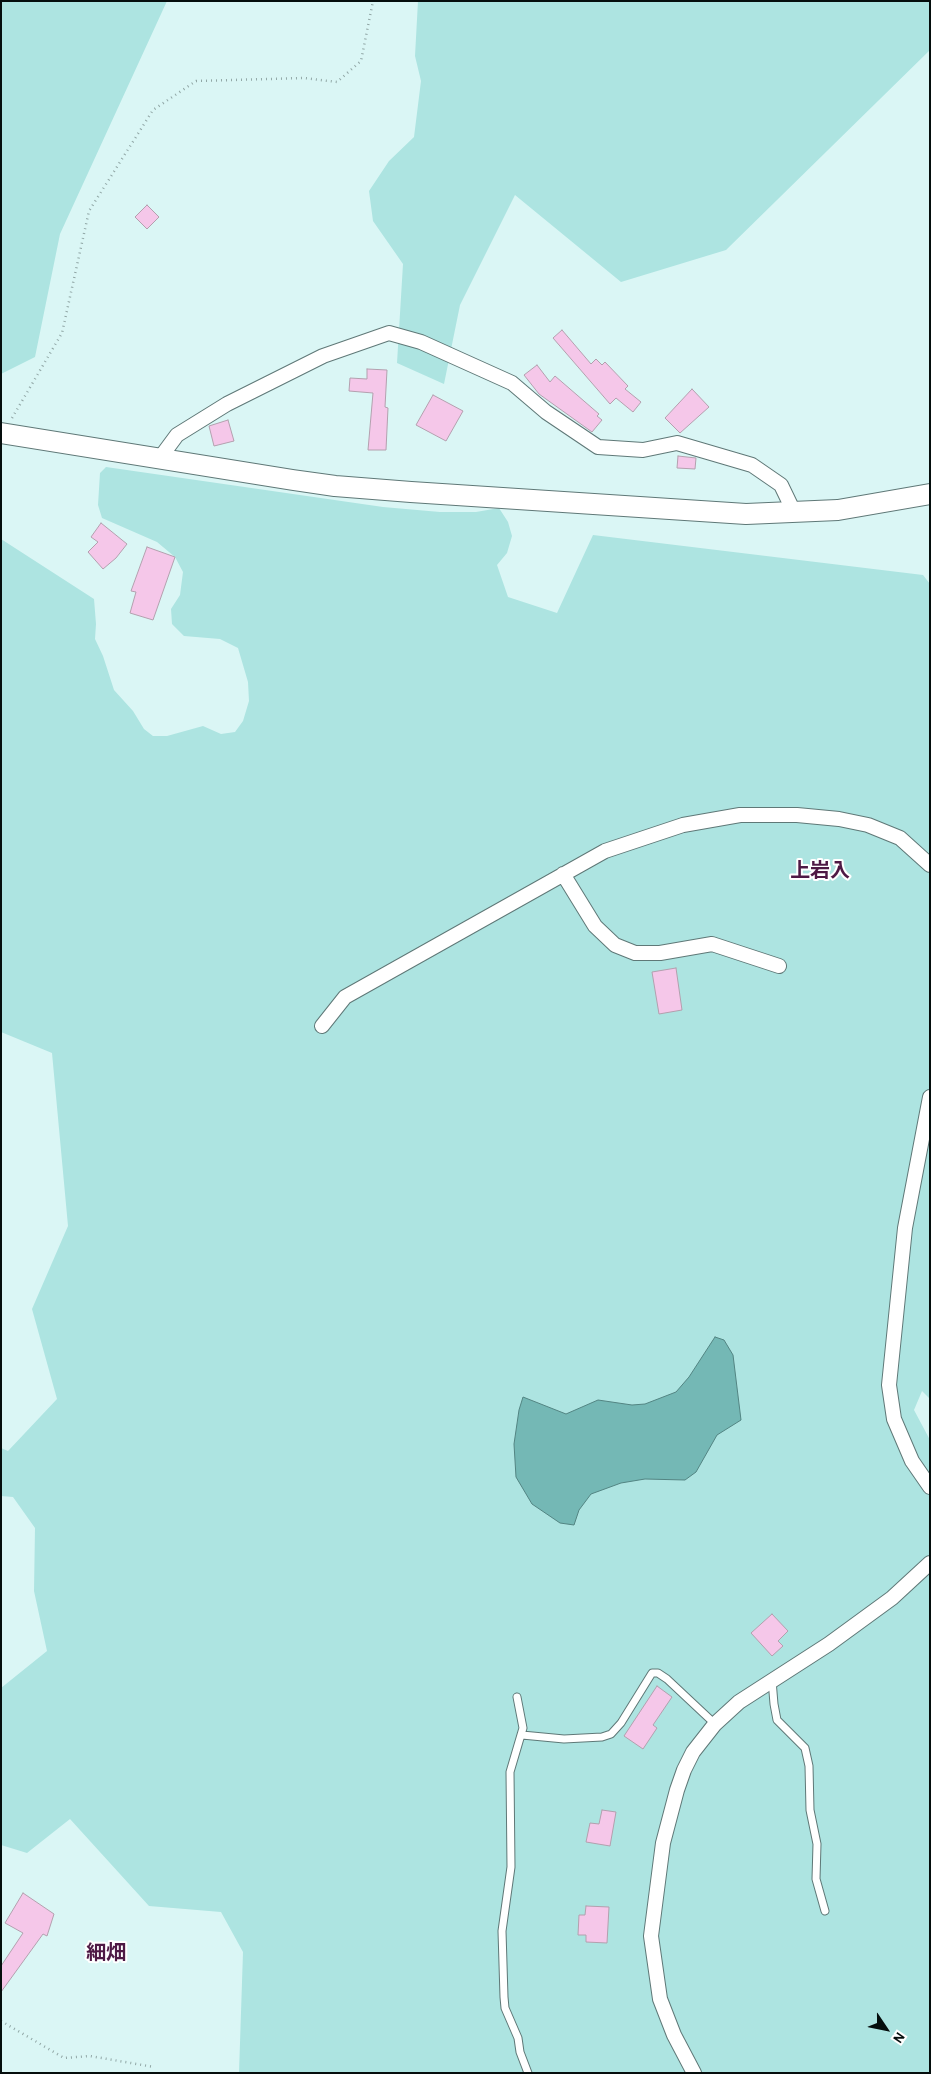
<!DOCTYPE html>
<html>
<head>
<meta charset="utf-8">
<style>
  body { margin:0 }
  #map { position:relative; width:931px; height:2074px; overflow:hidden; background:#daf6f5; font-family:Karla,sans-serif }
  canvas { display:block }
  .frame { position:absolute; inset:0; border:2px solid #050e0d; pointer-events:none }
  .north { position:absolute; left:861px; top:2004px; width:50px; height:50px; -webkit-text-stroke:4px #fff; paint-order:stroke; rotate:124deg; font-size:14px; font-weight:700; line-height:20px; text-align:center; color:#050e0d }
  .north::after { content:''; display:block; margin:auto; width:18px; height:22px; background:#050e0d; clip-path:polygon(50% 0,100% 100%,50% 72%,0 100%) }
</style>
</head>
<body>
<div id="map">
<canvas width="931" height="2074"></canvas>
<div class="frame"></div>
<div class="north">N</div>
</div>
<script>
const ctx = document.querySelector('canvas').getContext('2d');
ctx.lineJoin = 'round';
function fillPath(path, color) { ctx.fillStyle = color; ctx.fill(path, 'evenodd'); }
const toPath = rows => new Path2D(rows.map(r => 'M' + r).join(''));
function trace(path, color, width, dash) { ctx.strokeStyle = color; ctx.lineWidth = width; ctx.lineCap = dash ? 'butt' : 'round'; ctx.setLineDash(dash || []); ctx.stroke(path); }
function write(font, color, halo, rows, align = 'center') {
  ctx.font = font + ' Karla,"Noto Sans JP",sans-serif'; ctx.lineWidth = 4; ctx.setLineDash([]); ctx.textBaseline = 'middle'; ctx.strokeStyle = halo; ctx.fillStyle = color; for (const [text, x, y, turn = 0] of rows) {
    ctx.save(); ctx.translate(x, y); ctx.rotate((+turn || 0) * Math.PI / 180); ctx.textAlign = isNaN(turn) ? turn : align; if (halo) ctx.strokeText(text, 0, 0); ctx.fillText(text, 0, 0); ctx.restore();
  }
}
const green = toPath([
  [1,1,167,1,60,234,35,357,1,374],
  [418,1,930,1,930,50,726,250,621,282,515,195,460,305,444,384,397,363,403,264,373,221,369,191,389,161,414,137,421,81,415,56],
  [106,467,383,507,440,512,476,512,499,508,508,522,512,536,507,553,497,565,508,597,557,613,593,535,923,575,930,584,930,1399,922,1391,914,1410,930,1440,930,2073,239,2073,243,1952,221,1912,149,1906,70,1819,27,1853,1,1845,1,1688,47,1651,34,1591,35,1528,13,1497,1,1496,1,1448,8,1451,57,1399,32,1309,68,1226,52,1053,1,1032,1,539,94,599,96,624,95,639,103,656,114,690,133,711,144,729,153,736,167,736,203,726,221,734,235,732,243,721,249,701,248,682,238,648,220,639,184,636,172,624,171,609,180,595,183,572,175,557,157,542,102,518,98,505,100,473]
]);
const water = toPath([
  [715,1337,724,1340,733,1355,741,1420,717,1435,696,1472,685,1480,645,1479,621,1483,591,1494,579,1510,574,1525,560,1523,532,1504,516,1477,514,1444,519,1410,523,1397,566,1414,598,1400,632,1405,645,1404,676,1392,689,1377,715,1337]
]);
const building = toPath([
  [147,205,159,217,147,229,135,217,147,205],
  [562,330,591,364,596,359,602,365,605,362,628,386,625,389,641,402,633,412,616,398,610,404,553,338,562,330],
  [537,365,550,382,555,376,599,414,597,416,602,420,592,432,539,394,524,375,537,365],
  [367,369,387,370,385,407,388,408,386,450,368,450,373,393,349,391,350,378,367,379,367,369],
  [692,389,709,407,680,433,665,418,692,389],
  [433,395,463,411,446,441,416,425,433,395],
  [228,420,234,441,214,446,209,426,228,420],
  [678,456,696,458,695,469,677,468,678,456],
  [101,523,127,544,116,558,103,569,88,552,98,542,91,537,101,523],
  [147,547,175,557,153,620,130,613,136,592,131,591,147,547],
  [676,968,682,1010,659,1014,652,972,676,968],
  [772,1614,788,1631,778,1641,783,1646,772,1656,751,1633,772,1614],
  [657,1686,672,1697,653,1725,657,1728,643,1749,624,1736,657,1686],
  [602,1810,616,1812,610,1846,586,1842,590,1823,599,1824,602,1810],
  [23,1893,54,1914,47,1936,43,1934,1,1992,1,1966,23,1933,5,1923,23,1893],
  [586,1906,609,1907,607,1943,586,1942,586,1935,578,1935,579,1915,585,1915,586,1906]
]);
const path = toPath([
  [12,418,62,333,89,211,153,110,196,81,304,78,337,82,361,61,373,1],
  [1,2021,64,2058,90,2056,154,2067]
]);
const lane = toPath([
  [772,1680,774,1704,777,1720,805,1748,809,1766,810,1810,817,1844,816,1879,825,1911],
  [517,1697,523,1728,510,1772,511,1867,502,1931,504,1997,505,2008,518,2038,520,2052,528,2073],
  [522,1735,564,1739,602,1737,611,1734,621,1723,652,1673,658,1673,667,1679,715,1724]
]);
const street = toPath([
  [160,458,177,435,227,404,323,356,389,333,421,342,512,383,546,412,598,447,643,450,677,443,752,465,781,485,794,512],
  [563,874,595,926,615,945,635,953,660,953,712,944,779,966],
  [322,1026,345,997,605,851,683,825,740,815,797,815,839,819,868,825,900,838,930,865],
  [930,1097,905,1228,889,1385,894,1419,912,1461,930,1487],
  [694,2073,674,2035,660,1999,651,1936,663,1843,677,1790,684,1770,693,1752,715,1724,739,1702,829,1644,892,1598,930,1563]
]);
const secondary = toPath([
  [1,433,293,480,335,486,411,492,746,514,838,510,930,494]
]);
const neighbourhoodNames = [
  ["上岩入",820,871],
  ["細畑",106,1953]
];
fillPath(green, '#ade4e1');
fillPath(water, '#74b8b5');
trace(water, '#538583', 1);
fillPath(building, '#f5c7e9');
trace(building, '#b3a0ae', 1);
trace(lane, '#5f7877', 9);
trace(street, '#5f7877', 16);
trace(secondary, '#5f7877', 22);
trace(path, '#91a7a6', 2.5, [1, 4]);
trace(lane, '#fff', 7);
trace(street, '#fff', 14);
trace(secondary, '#fff', 20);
write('bold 20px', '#4e1945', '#fff', neighbourhoodNames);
</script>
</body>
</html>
